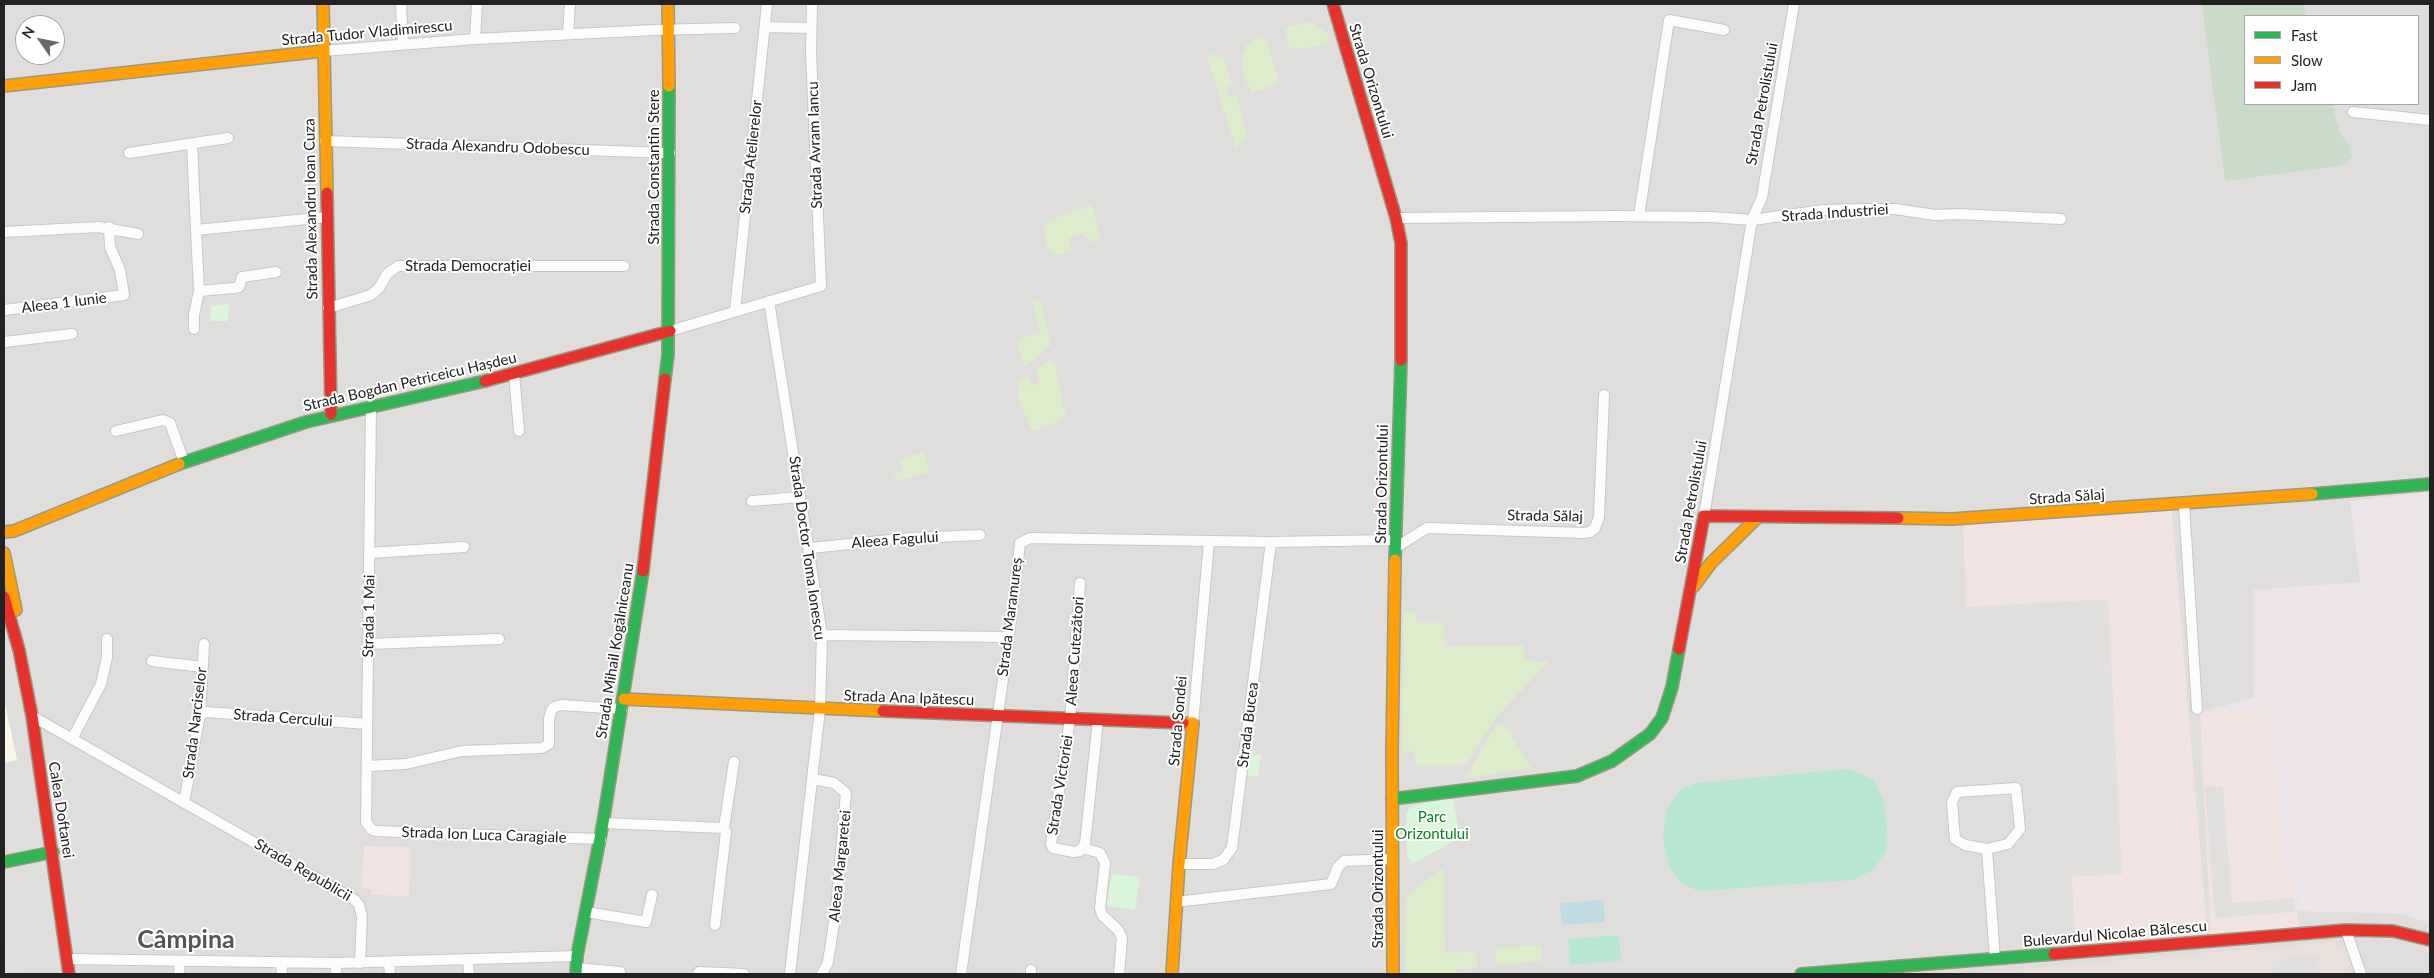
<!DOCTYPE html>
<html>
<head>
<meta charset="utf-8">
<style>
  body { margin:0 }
  #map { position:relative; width:2434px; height:978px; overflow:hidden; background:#f0eeeb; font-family:Lato,sans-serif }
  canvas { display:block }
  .frame { position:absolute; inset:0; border:5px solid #222; pointer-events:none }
  .legend { position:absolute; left:2244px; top:15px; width:175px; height:90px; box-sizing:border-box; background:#fff; border:1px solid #a7a7a7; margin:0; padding:6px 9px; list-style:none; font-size:15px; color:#222 }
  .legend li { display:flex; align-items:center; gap:10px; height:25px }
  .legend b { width:25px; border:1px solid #a7a7a7 }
  .north { position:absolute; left:15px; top:15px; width:50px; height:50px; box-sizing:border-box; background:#fff; border:1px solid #a7a7a7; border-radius:50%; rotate:303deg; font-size:14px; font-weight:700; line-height:20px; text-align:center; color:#222 }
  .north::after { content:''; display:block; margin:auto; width:18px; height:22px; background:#6a6968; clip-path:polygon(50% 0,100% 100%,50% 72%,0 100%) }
</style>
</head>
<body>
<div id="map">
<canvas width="2434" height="978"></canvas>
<div class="frame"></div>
<ul class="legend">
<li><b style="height:6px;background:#30b455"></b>Fast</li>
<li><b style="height:6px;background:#ff9f0a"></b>Slow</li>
<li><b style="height:6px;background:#e5322d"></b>Jam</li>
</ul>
<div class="north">N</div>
</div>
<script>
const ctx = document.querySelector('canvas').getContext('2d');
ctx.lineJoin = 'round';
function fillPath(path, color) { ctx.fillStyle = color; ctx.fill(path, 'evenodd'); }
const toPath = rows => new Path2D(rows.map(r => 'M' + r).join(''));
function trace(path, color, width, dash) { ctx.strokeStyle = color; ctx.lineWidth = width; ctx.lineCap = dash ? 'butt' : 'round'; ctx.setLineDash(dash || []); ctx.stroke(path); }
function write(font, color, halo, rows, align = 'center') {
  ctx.font = font + ' Lato,sans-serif'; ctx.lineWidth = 4; ctx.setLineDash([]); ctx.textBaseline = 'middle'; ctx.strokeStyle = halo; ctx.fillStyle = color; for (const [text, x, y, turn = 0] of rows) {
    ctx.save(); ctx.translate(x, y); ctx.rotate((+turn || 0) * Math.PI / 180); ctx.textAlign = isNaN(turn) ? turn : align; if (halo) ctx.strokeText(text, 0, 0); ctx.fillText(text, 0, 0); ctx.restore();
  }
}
const residential = toPath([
  [4,4,2430,4,2430,974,4,974],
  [2245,16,2418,16,2418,104,2245,104],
  [25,25,55,25,55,55,25,55]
]);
const commercial = toPath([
  [2171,505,2208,942,2076,952,2064,746,2022,748,2020,717,1965,720,1962,661,1952,660,1949,608,1966,607,1963,519],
  [2268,707,2273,771,2277,772,2286,881,2295,880,2299,934,2211,941,2200,712],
  [364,846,411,847,409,896,371,895,371,889,362,888]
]);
const industrial = toPath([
  [2430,492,2430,924,2404,914,2298,911,2295,880,2286,881,2277,772,2273,772,2268,707,2200,712,2254,698,2253,590,2360,582,2350,501]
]);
const education = toPath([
  [4,699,17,760,4,763]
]);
const religious = toPath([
  [1537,544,1606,545,1605,590,1533,588],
  [1345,863,1380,864,1379,897,1344,896]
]);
const military = toPath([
  [2331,942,2347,952,2352,974,1964,974]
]);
const grass = toPath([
  [1312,22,1328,33,1330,42,1321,46,1290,49,1285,31,1290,26],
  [1260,36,1267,40,1279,83,1252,93,1242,74,1241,57,1247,44],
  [1206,52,1224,59,1232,84,1226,87,1230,97,1236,95,1247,131,1247,137,1238,147,1235,147],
  [1091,205,1101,239,1091,243,1089,237,1085,238,1083,233,1068,239,1072,251,1058,255,1053,254,1049,251,1043,229,1047,221],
  [1030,298,1041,302,1051,345,1025,367,1016,341,1040,332],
  [1049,361,1055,364,1066,417,1057,423,1032,431,1019,401,1018,385,1021,378,1025,376,1029,378,1031,386,1039,383,1036,369],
  [925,452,929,472,906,479,899,480,890,474,903,471,900,459],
  [1404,612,1416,612,1416,623,1444,623,1445,646,1524,645,1525,660,1549,662,1497,716,1466,765,1415,765,1414,751,1402,751],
  [1497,723,1506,726,1531,768,1466,778],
  [1444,868,1445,953,1476,951,1477,968,1457,969,1452,974,1405,974,1406,902,1408,896,1417,887],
  [1541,945,1542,961,1496,965,1495,949]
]);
const cemetery = toPath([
  [2202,4,2303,4,2306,16,2245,16,2245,104,2332,104,2341,135,2350,146,2352,157,2340,166,2225,181]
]);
const park = toPath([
  [229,304,228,321,210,321,211,306],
  [1248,754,1261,755,1258,776,1245,777],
  [1453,798,1460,838,1412,864,1407,855,1406,814,1411,806],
  [1112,874,1140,877,1135,910,1106,906]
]);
const pitch = toPath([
  [1848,769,1873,779,1883,800,1887,829,1886,851,1874,869,1853,880,1698,891,1679,882,1669,866,1663,839,1666,812,1679,790,1697,783],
  [1619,935,1621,961,1570,965,1568,939]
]);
const parking = toPath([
  [372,55,372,99,450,101,453,98,454,88,558,93,559,111,375,106,374,136,364,136,364,56],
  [382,213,403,214,401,258,381,268],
  [210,236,209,276,232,275,233,267,277,262,279,284,251,287,251,297,203,301,204,237],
  [1005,239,1023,297,1029,301,1039,332,988,347,975,305,933,318,915,264],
  [1379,257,1382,269,1390,269,1389,309,1382,308,1379,313,1379,319,1328,334,1311,280],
  [2389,315,2402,323,2413,386,2341,390,2336,321],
  [1406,503,1483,505,1483,515,1405,512],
  [229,505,242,560,215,566,202,511],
  [161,509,178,577,148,585,131,516],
  [2297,513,2302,552,2284,557,2283,563,2254,566,2249,520],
  [1487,516,1552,518,1549,542,1430,536,1405,556,1406,543,1426,527,1486,528],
  [2210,539,2211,554,2231,553,2232,577,2203,578,2205,618,2193,619,2189,540],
  [81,550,95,609,84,612,69,553],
  [2108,599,2122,874,2071,877,2064,746,2022,748,2020,717,1965,720,1962,661,1952,660,1949,608],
  [1304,608,1316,609,1306,695,1297,696,1296,686,1258,688,1259,666,1295,667],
  [1416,612,1467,612,1466,646,1445,646,1444,623,1416,623],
  [713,643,767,644,767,655,748,654,747,673,712,672],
  [1858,696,1894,696,1895,738,1857,740],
  [1367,697,1379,697,1377,852,1352,852,1353,752,1367,752],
  [639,703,687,707,682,773,675,772,680,713,638,709],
  [162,705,195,710,193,732,159,728],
  [627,716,635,717,629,771,621,770],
  [1252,723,1279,726,1282,767,1305,767,1306,782,1273,786,1274,803,1242,805,1244,780,1261,779,1264,753,1248,751],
  [90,740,179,790,178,795,87,745],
  [84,750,300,872,297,877,81,754],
  [2223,786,2232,903,2295,898,2294,912,2215,918,2205,787],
  [1530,792,1533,836,1467,847,1462,802],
  [188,793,312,863,309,868,187,800],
  [1054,837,1112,849,1104,907,1129,913,1125,974,1114,974,1117,943,1114,939,1100,938,1100,922,1093,903,1099,867,1051,862],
  [1280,839,1282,851,1268,852,1269,864,1232,868,1237,842],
  [59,858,64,858,77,946,72,947],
  [1334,866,1335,890,1232,900,1235,942,1259,949,1246,966,1228,956,1227,942,1219,941,1214,899,1318,883,1317,868],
  [600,880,610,882,605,910,596,908],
  [535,899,535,917,506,919,505,900],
  [843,899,905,906,903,923,841,916],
  [1368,902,1371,927,1345,930,1343,905],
  [373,911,484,912,484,936,467,936,467,949,372,948],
  [17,942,22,974,4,974,4,944],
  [552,944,552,950,507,951,507,946],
  [973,949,998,952,996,966,971,963],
  [1042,952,1038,974,1021,974,1022,957],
  [834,953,848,955,845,974,825,974],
  [2317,956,2319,974,2274,974,2273,960]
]);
const water = toPath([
  [1603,900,1605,922,1562,925,1560,903]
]);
const street = toPath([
  [401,4,403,44],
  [765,27,811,28],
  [568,34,570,4],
  [475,39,477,4],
  [323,51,475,39,654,30,735,28],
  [2353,112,2430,120],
  [325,141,670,153],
  [192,144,196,230,327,217],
  [129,153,228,138],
  [1639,216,1669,20,1724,30],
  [1396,218,1614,216,1711,217,1752,220,1824,210,1870,209,1895,209,1935,215,1958,214,2061,219],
  [4,232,99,227,138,234],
  [199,291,234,288,239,287,242,277,276,272],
  [769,301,822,635,820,709,790,974],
  [328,308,371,295,379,288,387,274,398,266,624,266],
  [4,310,124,295,120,270,110,247,109,227],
  [735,311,767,4],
  [194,329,194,315,199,291,196,230],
  [670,331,821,286,811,52,812,4],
  [4,342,72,334],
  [514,374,519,431],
  [371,406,366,822,372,830,376,831,601,839],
  [116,431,163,420,170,423,184,462],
  [752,501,800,497],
  [2184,504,2197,709],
  [1704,516,1752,220,1762,197,1794,4],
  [810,548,910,538,980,535],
  [1395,548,1427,528,1584,533,1590,532,1595,528,1599,517,1604,395],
  [369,553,464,547],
  [1080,583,1070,719,1051,844,1053,848,1074,852,1080,851,1085,844,1098,720],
  [822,635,1009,637],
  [368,644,499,639],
  [152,661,203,667],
  [200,714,207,712,367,724],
  [32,716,355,900,359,905,362,916,360,963],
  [1193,723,1209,542],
  [72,739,101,684,107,657,107,639],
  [367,766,406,764,462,751,542,748,549,744,549,719,551,711,554,707,561,705,622,709],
  [813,779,834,783,846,793,836,910,828,962,822,974],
  [184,803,200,714,204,644],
  [603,823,724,828],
  [1083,848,1100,853,1105,863,1100,908,1102,915,1118,930,1122,938,1119,974],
  [1987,849,1965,845,1955,839,1952,802,1957,792,2016,788,2020,829,2008,844,1987,849,1995,959],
  [1179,864,1213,864,1223,860,1232,848,1271,542],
  [1176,902,1331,884,1338,867,1344,861,1393,859],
  [586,912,646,922,652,895],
  [715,925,726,832,724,828,734,762],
  [2346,930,2361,974],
  [67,959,336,963,577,956],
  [468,959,469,974],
  [281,962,282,974],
  [389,962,390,974],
  [336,963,336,974],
  [576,968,620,972,620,974],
  [179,974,180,961],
  [698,974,699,972,744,974],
  [961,974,1009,637,1020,543,1030,538,1271,542,1395,540],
  [1031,974,1031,970]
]);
const fast = toPath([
  [665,379,668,355,669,86],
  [179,464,306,422,485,381],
  [2312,494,2430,484],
  [1395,560,1401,360],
  [1392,799,1577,776,1612,761,1650,734,1662,718,1672,687,1679,649],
  [4,862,53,852],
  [576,974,577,956,603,823,643,571],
  [1801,974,2054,954]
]);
const slow = toPath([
  [323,4,327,193],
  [668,4,669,86],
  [4,86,323,51],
  [1898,518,1952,519,2312,494],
  [4,532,14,531,179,464],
  [4,553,16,610],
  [1694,586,1711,563,1758,517],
  [624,699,883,711],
  [1172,974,1179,864,1193,723,1183,723],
  [1393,974,1392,751,1395,560]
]);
const jam = toPath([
  [1333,4,1396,218,1401,243,1401,360],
  [327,193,331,414],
  [485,381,670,331],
  [643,571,665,379],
  [4,597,19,650,32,716,69,974],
  [1679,649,1704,516,1898,518],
  [883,711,1183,723],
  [2054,954,2346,930,2393,931,2430,940]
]);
const streetNames = [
  ["Strada Tudor Vladimirescu",367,33,-5],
  ["Strada Orizontului",1371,81,73],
  ["Strada Petrolistului",1762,104,-80],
  ["Strada Avram Iancu",815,145,-92],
  ["Strada Alexandru Odobescu",498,147,2],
  ["Strada Atelierelor",751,157,-84],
  ["Strada Constantin Stere",654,167,-90],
  ["Strada Alexandru Ioan Cuza",311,209,-91],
  ["Strada Industriei",1835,213,-4],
  ["Strada Democrației",468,266],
  ["Aleea 1 Iunie",64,303,-7],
  ["Strada Bogdan Petriceicu Hașdeu",410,382,-13],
  ["Strada Orizontului",1382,484,-89],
  ["Strada Sălaj",2067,497,-4],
  ["Strada Petrolistului",1691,502,-80],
  ["Strada Sălaj",1545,516,1],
  ["Aleea Fagului",895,540,-4],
  ["Strada Doctor Toma Ionescu",807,548,82],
  ["Strada 1 Mai",369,616,-89],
  ["Strada Maramureș",1010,617,-83],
  ["Strada Mihail Kogălniceanu",615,651,-81],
  ["Aleea Cutezători",1075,651,-86],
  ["Strada Ana Ipătescu",909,698,2],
  ["Strada Cercului",283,718,4],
  ["Strada Sondei",1178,721,-85],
  ["Strada Narciselor",195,723,-83],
  ["Strada Bucea",1248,725,-83],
  ["Strada Victoriei",1060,785,-81],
  ["Calea Doftanei",61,810,81],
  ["Strada Ion Luca Caragiale",484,835,2],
  ["Aleea Margaretei",840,866,-84],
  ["Strada Republicii",303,870,30],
  ["Strada Orizontului",1378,889,-90],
  ["Bulevardul Nicolae Bălcescu",2115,934,-5]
];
const parkNames = [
  ["Parc",1432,817],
  ["Orizontului",1432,834]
];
const townNames = [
  ["Câmpina",186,940]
];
fillPath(residential, '#dfdedc');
fillPath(commercial, '#f1e3e1');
fillPath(industrial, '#ede4e9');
fillPath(education, '#f8f7e8');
fillPath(religious, '#dededc');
fillPath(military, '#eae0db');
fillPath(grass, '#ddeccb');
fillPath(cemetery, '#cadbca');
fillPath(park, '#daf5da');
fillPath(pitch, '#b7e6d2');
fillPath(parking, '#e0dfde');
fillPath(water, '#bfdbe3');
trace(street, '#c9c8c7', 12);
trace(fast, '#999a82', 14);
trace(slow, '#999a82', 14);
trace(jam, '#999a82', 14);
trace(street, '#fdfcfc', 10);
trace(fast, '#30b455', 11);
trace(slow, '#ff9f0a', 11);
trace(jam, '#e5322d', 11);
write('15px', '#222', '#fff', streetNames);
write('15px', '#0c8416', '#fff', parkNames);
write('bold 25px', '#555', '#fff', townNames);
</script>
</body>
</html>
